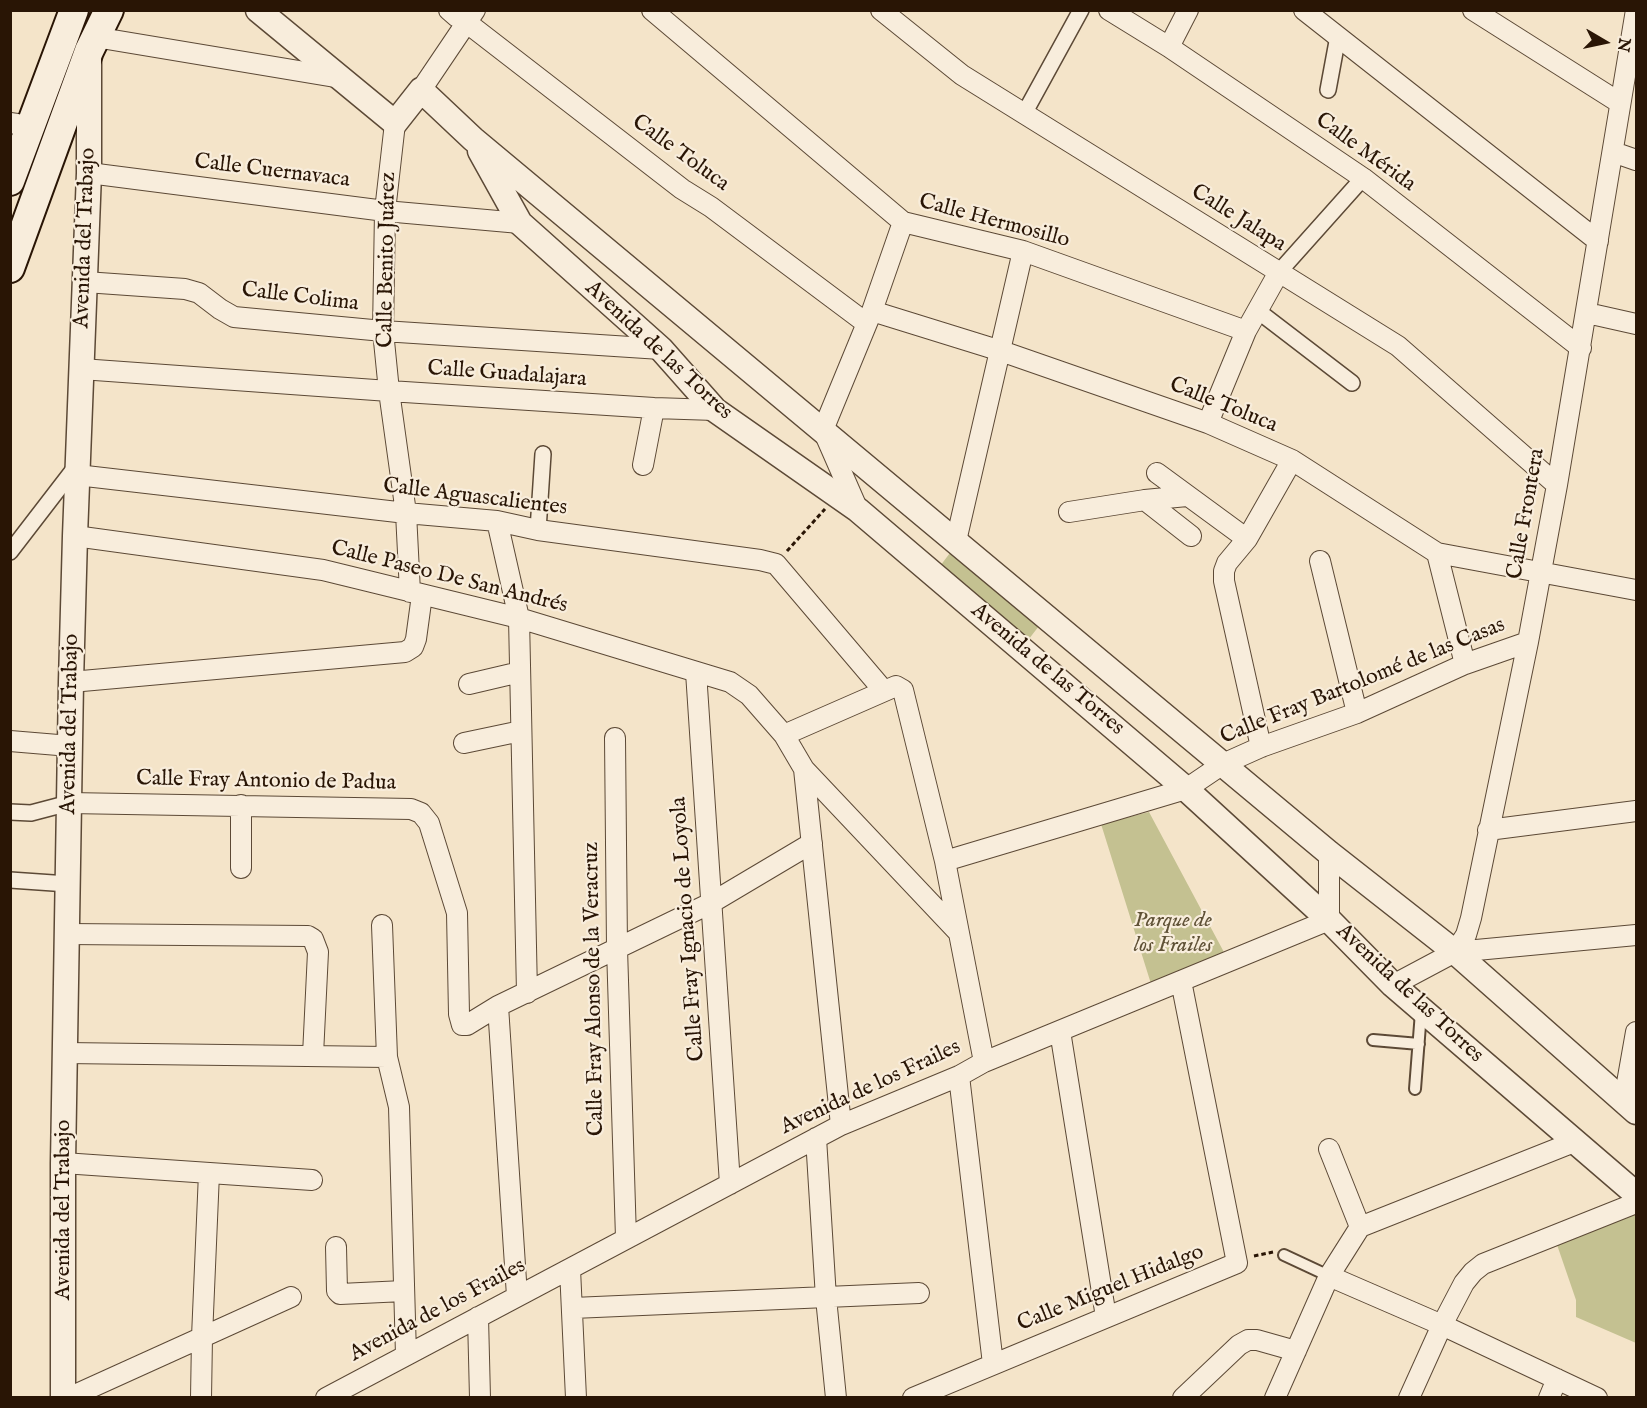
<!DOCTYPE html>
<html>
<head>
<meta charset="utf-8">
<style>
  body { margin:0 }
  #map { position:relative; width:1647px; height:1408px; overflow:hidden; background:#f4e4c9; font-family:"IM FELL English",serif }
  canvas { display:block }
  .frame { position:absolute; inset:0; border:12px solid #291505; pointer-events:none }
  .north { position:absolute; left:1575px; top:12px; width:60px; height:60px; -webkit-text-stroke:4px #f8eddc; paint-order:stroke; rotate:99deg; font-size:16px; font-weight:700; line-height:24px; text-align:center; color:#291505 }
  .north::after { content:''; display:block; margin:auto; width:21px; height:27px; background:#291505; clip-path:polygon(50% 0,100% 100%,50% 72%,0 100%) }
</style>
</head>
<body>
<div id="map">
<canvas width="1647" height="1408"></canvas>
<div class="frame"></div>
<div class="north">N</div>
</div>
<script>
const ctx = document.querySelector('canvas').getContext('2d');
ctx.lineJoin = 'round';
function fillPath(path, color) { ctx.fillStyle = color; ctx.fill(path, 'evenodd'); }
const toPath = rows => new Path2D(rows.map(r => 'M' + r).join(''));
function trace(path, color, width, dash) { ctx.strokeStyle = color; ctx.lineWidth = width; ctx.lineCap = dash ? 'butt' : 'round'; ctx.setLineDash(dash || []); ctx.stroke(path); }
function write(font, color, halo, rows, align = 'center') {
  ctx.font = font + ' "IM FELL English",serif'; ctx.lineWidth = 4.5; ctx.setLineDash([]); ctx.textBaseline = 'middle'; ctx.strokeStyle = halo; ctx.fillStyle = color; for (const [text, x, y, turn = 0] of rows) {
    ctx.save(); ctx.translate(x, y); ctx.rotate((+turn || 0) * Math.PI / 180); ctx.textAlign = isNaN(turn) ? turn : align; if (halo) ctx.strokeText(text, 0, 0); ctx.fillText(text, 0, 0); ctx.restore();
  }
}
const green = toPath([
  [956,545,1046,617,1018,653,928,582],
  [1149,812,1226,956,1152,987,1101,824],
  [1636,1203,1636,1343,1576,1317,1576,1300,1554,1236]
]);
const path = toPath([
  [787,551,825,509],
  [1254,1256,1273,1252]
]);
const service = toPath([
  [1373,1040,1419,1044],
  [1415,1089,1421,1012],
  [1284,1255,1329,1276]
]);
const pedestrian = toPath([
  [1328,90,1338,36],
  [1024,114,1081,10],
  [1279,272,1363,178],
  [1258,311,1352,383],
  [538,530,543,454],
  [10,552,77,465],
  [10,812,31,813,69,803],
  [10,880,68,884]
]);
const minor = toPath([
  [449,10,457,17],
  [652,10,903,222,1023,251,1246,331],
  [881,10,962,75,1398,346,1557,485],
  [1109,10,1169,47,1363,178,1581,348],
  [1304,10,1598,241],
  [1473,10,1620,103],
  [466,22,682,189,711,207,866,323],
  [95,37,341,78],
  [1169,47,1188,10],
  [421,90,475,10],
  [10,123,17,124],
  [395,123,385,211,383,331,389,391,406,513,410,592],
  [1613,152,1636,160],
  [89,173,385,211,520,223],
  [85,282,185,289,199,293,220,309,234,317,383,331,661,349],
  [872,311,1001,351,1208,423,1292,460,1437,553,1636,590],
  [1587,313,1636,324],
  [81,369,389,391,654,408,715,410],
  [1208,423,1246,331,1279,272],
  [643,465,654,408],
  [1157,473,1247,539],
  [77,475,406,513,497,521,538,530,760,560,776,564,884,691],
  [1145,500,1191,536],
  [858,510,823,430,872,311,903,222],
  [1069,512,1145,500,1187,496],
  [497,521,519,618,527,993],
  [75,536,323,570,519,618,730,682,749,695,784,735,804,769,958,932],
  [956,541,1023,251],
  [1437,553,1465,664],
  [1320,561,1357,713],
  [696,672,730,1184],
  [71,682,405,652,413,647,416,639,422,595],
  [469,684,520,672],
  [784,735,896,686,903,690,945,861,984,1062],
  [615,738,617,948,626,1238],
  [10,741,70,746],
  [464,743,521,731],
  [1261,747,1224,581,1224,571,1227,563,1247,539,1292,460],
  [804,769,841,1125],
  [69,803,411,809,421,813,429,823,457,913,459,1014,462,1025,467,1025,498,1006,711,903,812,843],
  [241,805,241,868],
  [1488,830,1636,811],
  [945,861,1186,789,1223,764,1261,747,1357,713,1465,664,1528,642],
  [382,925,387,1057,399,1107,406,1355],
  [67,934,308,936,313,939,318,952,313,1055],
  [1455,952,1636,935],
  [1393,985,1455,952,1466,935,1471,918,1528,642,1557,485,1636,10],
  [498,1006,517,1296],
  [1060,1031,1106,1317],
  [65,1053,387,1057],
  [959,1076,993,1364],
  [1624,1100,1636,1032],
  [816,1138,826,1298,836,1398],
  [1329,1149,1360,1227],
  [63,1163,312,1180],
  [336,1247,337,1291,340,1294,404,1291],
  [570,1269,576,1398],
  [1329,1276,1442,1325,1597,1398],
  [573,1308,919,1293],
  [478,1317,480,1398],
  [68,1398,291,1297],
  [201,1398,202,1337,209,1173],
  [326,1398,841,1125,959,1076,984,1062,1329,920,1329,853],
  [913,1398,1237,1263,1181,981],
  [1183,1398,1239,1345,1248,1340,1257,1340,1296,1351],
  [1275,1398,1329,1276,1360,1227,1574,1142],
  [1409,1398,1442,1325,1464,1283,1473,1272,1483,1264,1636,1203],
  [1549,1398,1557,1379]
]);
const tertiary = toPath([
  [258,10,395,123,421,90,473,139,1329,853,1455,952,1636,1112],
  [480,151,520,223,661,349,715,410,858,510,1186,789,1329,920,1393,985,1636,1194],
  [63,1398,63,1163,71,682,75,536,89,173,89,59]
]);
const secondary = toPath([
  [10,181,74,10],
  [10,268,89,51,109,10]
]);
const streetNames = [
  ["Calle Mérida",1365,153,36],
  ["Calle Toluca",680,154,36],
  ["Calle Cuernavaca",272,172,7],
  ["Calle Jalapa",1238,219,32],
  ["Calle Hermosillo",994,222,15],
  ["Avenida del Trabajo",86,238,-88],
  ["Calle Benito Juárez",388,260,-89],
  ["Calle Colima",300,298,7],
  ["Avenida de las Torres",658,351,43],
  ["Calle Guadalajara",507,375,4],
  ["Calle Toluca",1223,406,22],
  ["Calle Aguascalientes",475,498,7],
  ["Calle Frontera",1527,514,-80],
  ["Calle Paseo De San Andrés",449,578,14],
  ["Avenida de las Torres",1047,670,40],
  ["Calle Fray Bartolomé de las Casas",1363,682,-22],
  ["Avenida del Trabajo",71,724,-89],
  ["Calle Fray Antonio de Padua",266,782,1],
  ["Calle Fray Ignacio de Loyola",689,929,-94],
  ["Calle Fray Alonso de la Veracruz",595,989,-91],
  ["Avenida de las Torres",1409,994,43],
  ["Avenida de los Frailes",871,1088,-25],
  ["Avenida del Trabajo",64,1210,-90],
  ["Calle Miguel Hidalgo",1111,1289,-22],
  ["Avenida de los Frailes",438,1311,-28]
];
const parkNames = [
  ["Parque de",1173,921],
  ["los Frailes",1173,946]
];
fillPath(green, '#c4c191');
trace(service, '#5c4936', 14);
trace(pedestrian, '#5c4936', 18);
trace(minor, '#5c4936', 22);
trace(tertiary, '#5c4936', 27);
trace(secondary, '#291505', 32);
trace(path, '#291505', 3, [4.5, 3]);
trace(service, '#f8eddc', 10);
trace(pedestrian, '#f8eddc', 15);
trace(minor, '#f8eddc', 20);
trace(tertiary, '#f8eddc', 24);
trace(secondary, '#f8eddc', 28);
write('22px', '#291505', '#f8eddc', streetNames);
write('italic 22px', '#5f5136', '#f8eddc', parkNames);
</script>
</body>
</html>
